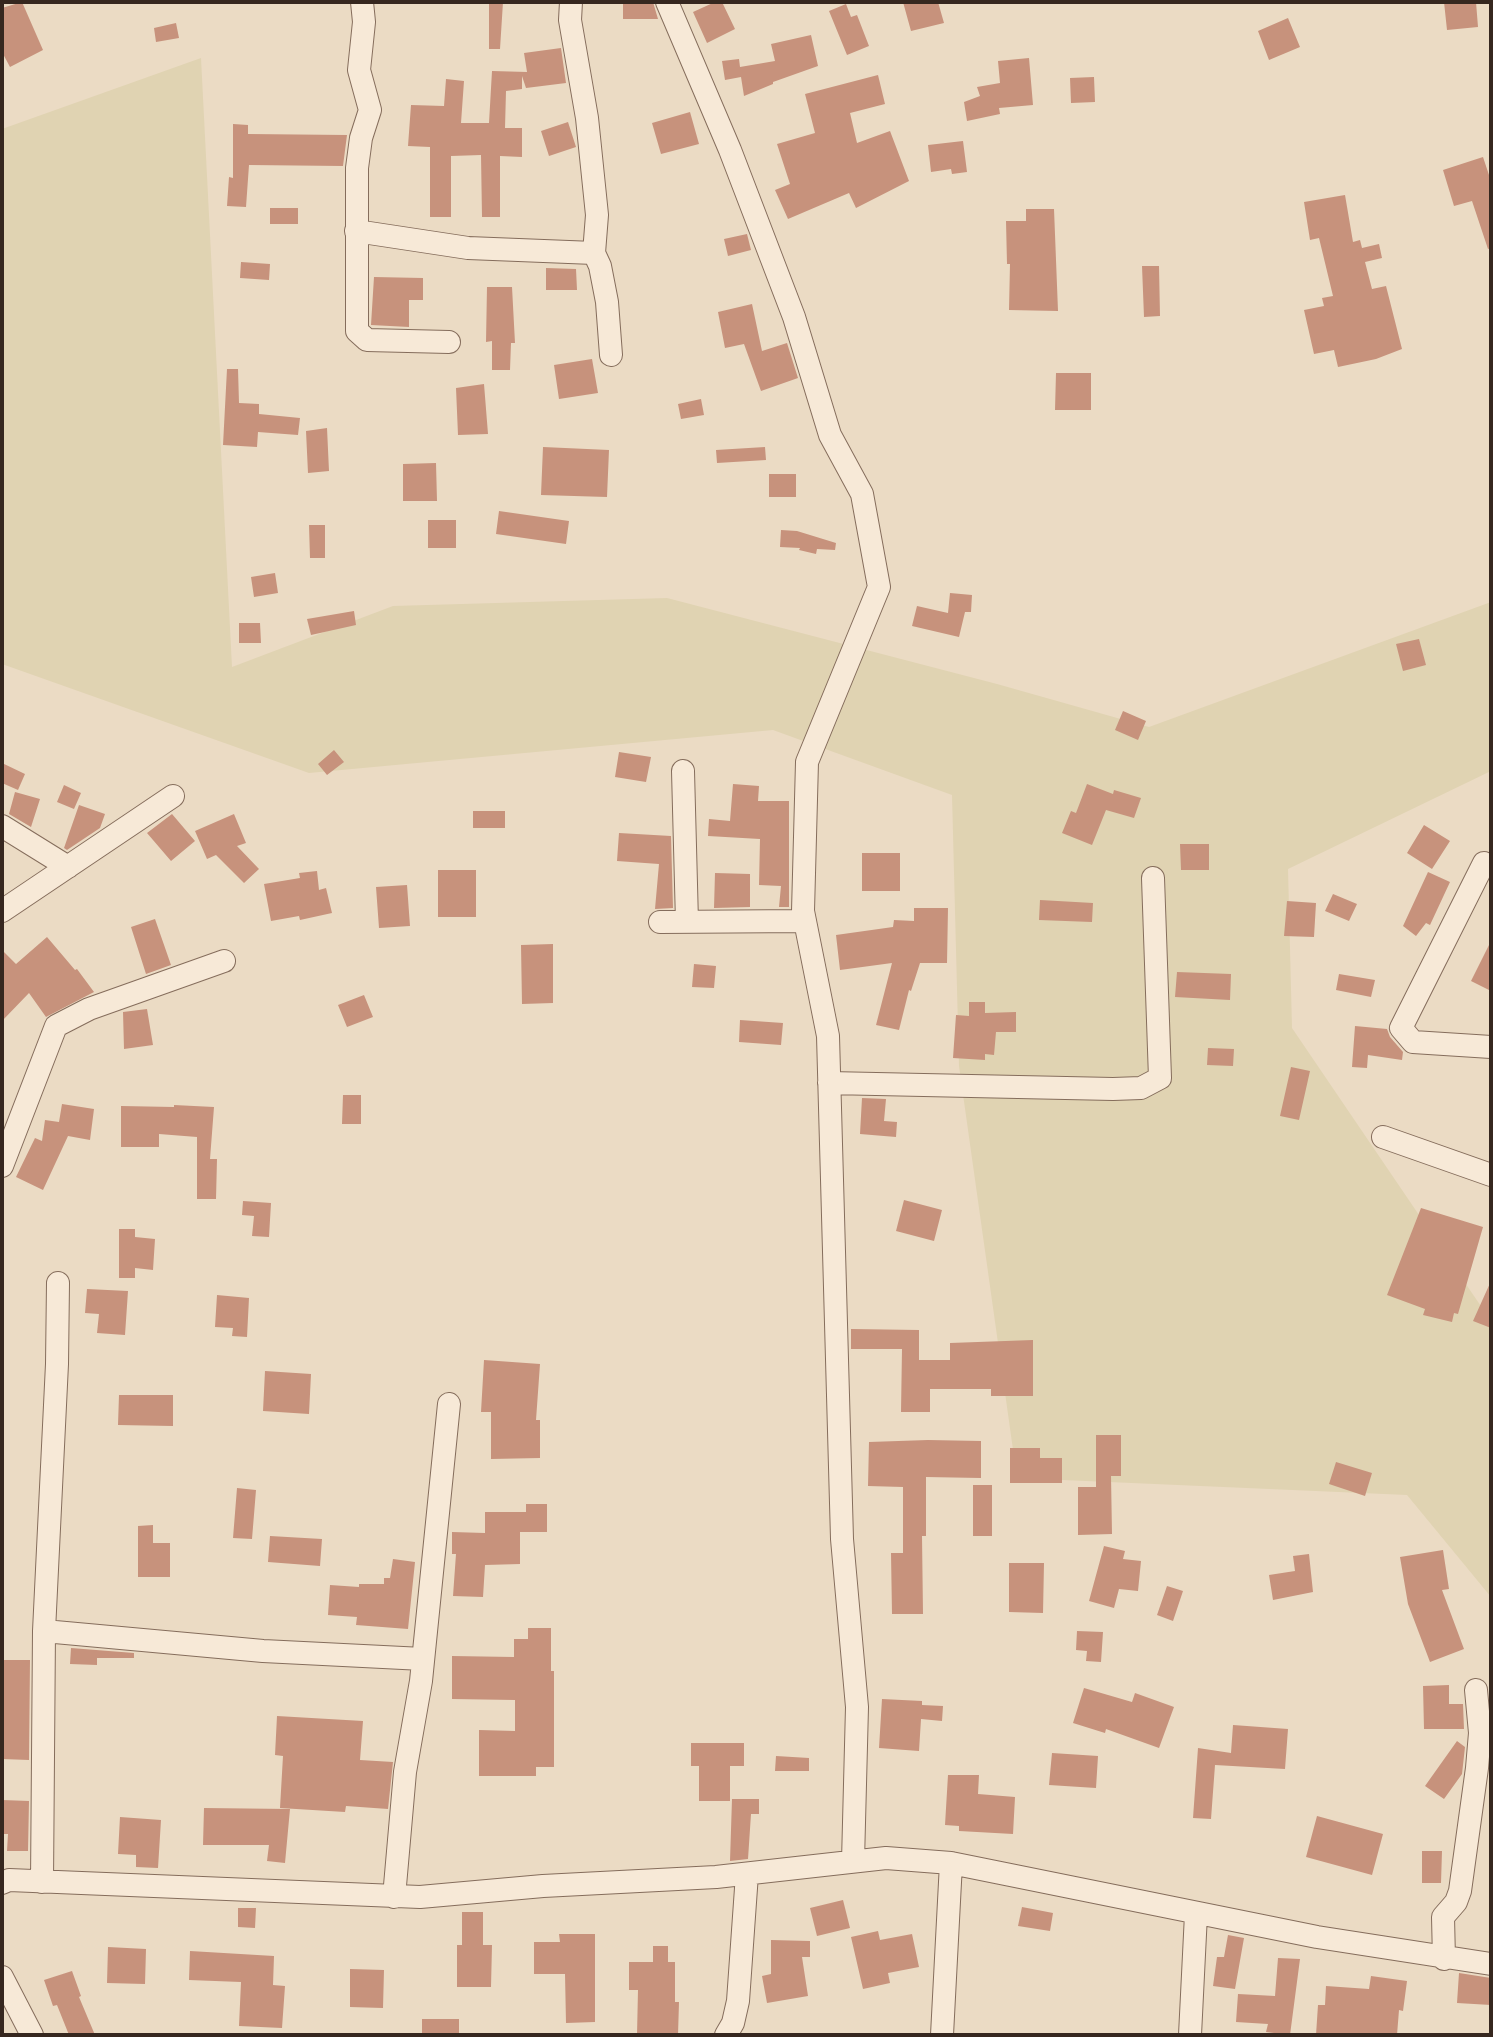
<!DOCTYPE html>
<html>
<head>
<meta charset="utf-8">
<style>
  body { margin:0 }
  #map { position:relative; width:1493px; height:2037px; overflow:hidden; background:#ebdbc4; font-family:Spectral,serif }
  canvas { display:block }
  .frame { position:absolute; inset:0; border:4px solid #36271f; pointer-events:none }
</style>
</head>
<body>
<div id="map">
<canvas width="1493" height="2037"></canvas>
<div class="frame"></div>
</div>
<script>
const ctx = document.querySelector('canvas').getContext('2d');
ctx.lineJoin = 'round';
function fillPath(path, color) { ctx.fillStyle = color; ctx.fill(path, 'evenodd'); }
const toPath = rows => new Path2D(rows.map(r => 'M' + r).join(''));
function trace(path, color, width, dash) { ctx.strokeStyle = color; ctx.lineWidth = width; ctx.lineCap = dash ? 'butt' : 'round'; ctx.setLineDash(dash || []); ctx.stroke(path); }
const farmland = toPath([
  [201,58,232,667,393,606,667,598,997,684,1149,727,1491,602,1491,771,1288,869,1292,1028,1491,1321,1491,1597,1407,1495,1017,1478,959,1066,952,795,773,730,309,773,2,664,2,129]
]);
const building = toPath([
  [22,2,43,50,10,67,2,52,2,8],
  [489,2,503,2,500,49,489,49],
  [623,2,653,2,658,19,623,19],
  [715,2,722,2,735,29,707,43,693,12],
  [903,2,938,2,944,23,911,31],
  [1444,2,1476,2,1478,27,1447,30],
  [846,4,851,17,857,15,869,46,847,55,829,11],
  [1288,18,1300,47,1269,60,1258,31],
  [176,23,179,38,156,42,154,28],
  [811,35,818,66,773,82,773,84,744,96,741,77,725,80,722,61,739,59,740,67,775,61,771,44],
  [561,48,566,83,526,88,522,76,522,89,506,91,505,128,522,128,522,157,500,156,500,217,482,217,481,155,451,156,451,217,430,217,430,147,408,146,411,105,444,106,446,79,464,81,461,123,489,123,492,71,527,72,524,53],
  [1029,58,1033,105,999,108,1000,114,967,121,964,102,980,96,977,87,1000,83,998,61],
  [878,75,885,104,850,113,857,143,890,131,909,181,856,208,849,193,788,219,775,190,790,184,777,144,815,133,805,94],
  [1094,77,1095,102,1071,103,1070,78],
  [690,112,699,144,661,154,652,123],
  [568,122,576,147,549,156,541,131],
  [233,124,248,125,248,134,347,135,343,166,249,165,246,207,227,206,229,177,233,178],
  [963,141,967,172,952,174,951,169,931,172,928,145],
  [1483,157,1491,181,1491,248,1488,249,1472,201,1454,206,1443,170],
  [1345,195,1353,242,1360,240,1362,248,1379,244,1382,258,1365,262,1372,289,1386,286,1402,349,1376,359,1338,367,1334,350,1314,354,1304,310,1324,306,1322,298,1333,296,1319,238,1310,240,1304,202],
  [270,208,298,208,298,224,270,224],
  [1026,209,1054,209,1058,311,1009,310,1010,264,1007,264,1006,221,1026,221],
  [747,234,751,250,728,256,724,239],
  [241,262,270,264,269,280,240,278],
  [1142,266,1159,266,1160,316,1144,317],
  [546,268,576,269,577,290,546,290],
  [374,277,423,278,423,300,409,300,409,327,371,325],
  [487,287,512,287,515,343,511,343,510,370,492,370,492,341,486,342],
  [752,304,762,351,787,343,798,378,761,391,744,344,725,348,718,312],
  [592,359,598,393,559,399,554,365],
  [227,369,238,369,239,403,259,404,259,414,300,418,298,435,258,432,257,447,223,445],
  [1056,373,1091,373,1091,410,1055,410],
  [484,384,488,434,458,435,456,388],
  [701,399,704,415,681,419,678,404],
  [327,428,329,471,308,473,306,431],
  [543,447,609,450,607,497,541,495],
  [765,447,766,460,717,463,716,450],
  [436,463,437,501,403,501,403,464],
  [769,474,796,474,796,497,769,497],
  [499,511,569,521,566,544,496,534],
  [428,520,456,520,456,548,428,548],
  [309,525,325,525,325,558,310,558],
  [781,530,797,531,836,543,835,550,817,549,816,554,799,550,800,548,780,547],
  [275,573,278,593,254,597,251,577],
  [950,593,972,595,971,612,965,612,959,637,912,626,917,606,948,613],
  [354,611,356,625,311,635,307,619],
  [239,623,260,623,261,643,239,643],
  [1419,639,1426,665,1403,671,1396,644],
  [1123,711,1146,721,1138,740,1115,730],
  [334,750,344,762,327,775,318,764],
  [619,752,651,757,646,782,615,777],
  [2,763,25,774,18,790,2,783],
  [733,784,759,786,758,801,789,801,789,907,779,907,781,886,759,885,760,839,708,836,709,819,730,821],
  [1087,784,1113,794,1114,790,1141,798,1134,818,1106,810,1092,845,1062,833,1071,811,1076,813],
  [64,785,81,793,74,809,57,802],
  [15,792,40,799,31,827,9,814],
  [79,805,105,814,100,828,67,850,64,848],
  [473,811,505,811,505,828,473,828],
  [172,814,195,841,171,861,147,833],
  [234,814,246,843,237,846,259,869,244,883,216,855,207,859,195,831],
  [1424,825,1450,841,1432,869,1407,853],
  [619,833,671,836,673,908,655,909,659,864,617,861],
  [1180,844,1209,844,1209,870,1181,870],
  [862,853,900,853,900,891,862,891],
  [438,870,476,870,476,917,438,917],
  [317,871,319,890,326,888,332,913,300,920,299,916,271,921,264,884,300,878,299,873],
  [1428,872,1450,882,1430,925,1426,923,1416,936,1403,926],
  [715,873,750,874,750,907,714,908],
  [407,885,410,926,379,928,376,887],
  [1333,894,1357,904,1349,921,1325,911],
  [1040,900,1093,903,1092,922,1039,920],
  [1287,901,1316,903,1314,937,1284,936],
  [914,908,948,908,947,963,920,963,911,991,909,990,899,1030,876,1025,892,963,840,970,836,935,893,927,894,920,914,921],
  [155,919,171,965,146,974,131,927],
  [47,937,75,970,77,969,94,992,46,1017,29,993,2,1021,2,950,16,964],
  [1491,941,1491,991,1471,981],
  [553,944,553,1003,522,1004,521,945],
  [694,964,716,966,714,988,692,987],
  [1177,972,1231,974,1230,1000,1175,997],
  [1339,974,1375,980,1371,997,1336,990],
  [364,995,373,1017,347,1027,338,1005],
  [969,1002,985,1002,985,1013,1016,1012,1016,1032,996,1032,994,1055,985,1054,985,1060,953,1058,956,1015,969,1016],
  [147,1009,153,1045,124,1049,123,1012],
  [740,1020,783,1023,781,1045,739,1042],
  [1355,1026,1387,1029,1390,1037,1403,1052,1402,1060,1368,1055,1367,1068,1352,1067],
  [1208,1048,1234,1049,1233,1066,1207,1065],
  [1291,1067,1310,1071,1299,1120,1280,1116],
  [343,1095,361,1095,361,1124,342,1124],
  [862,1098,886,1099,884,1121,897,1122,896,1137,860,1134],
  [62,1104,94,1109,90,1140,68,1136,43,1190,16,1177,35,1138,42,1141,45,1120,59,1122],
  [174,1105,214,1107,210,1159,217,1159,216,1199,197,1199,197,1137,159,1134,159,1147,121,1147,121,1106,174,1107],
  [904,1200,942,1210,934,1241,896,1231],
  [243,1201,271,1203,269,1237,252,1236,254,1216,242,1215],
  [1421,1208,1483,1227,1458,1314,1454,1313,1452,1322,1423,1315,1425,1309,1387,1295],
  [119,1229,135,1229,135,1237,155,1239,153,1270,135,1268,135,1278,119,1278],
  [1491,1281,1491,1328,1473,1321],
  [87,1289,128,1291,125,1335,97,1333,99,1314,85,1313],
  [217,1295,249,1298,247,1337,232,1336,233,1328,215,1327],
  [851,1329,919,1330,919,1360,950,1360,950,1343,1033,1340,1033,1396,991,1396,991,1389,930,1389,930,1412,901,1412,902,1349,851,1349],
  [484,1360,540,1364,536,1420,540,1420,540,1458,491,1459,491,1412,481,1412],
  [265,1371,311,1374,309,1414,263,1411],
  [119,1395,173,1395,173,1426,118,1425],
  [1096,1435,1121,1435,1121,1476,1111,1476,1112,1534,1078,1535,1078,1487,1096,1487],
  [928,1440,981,1441,981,1478,926,1477,926,1536,922,1536,923,1614,892,1614,891,1553,903,1553,903,1487,868,1486,869,1442],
  [1010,1448,1040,1448,1040,1458,1062,1458,1062,1483,1010,1483],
  [1336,1462,1372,1473,1365,1496,1329,1484],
  [973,1485,992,1485,992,1536,973,1536],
  [237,1488,256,1490,252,1539,233,1538],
  [526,1504,547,1504,547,1532,520,1532,520,1564,485,1565,483,1597,453,1596,456,1554,452,1554,452,1532,485,1533,485,1512,526,1512],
  [153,1525,153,1543,170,1543,170,1577,138,1577,138,1526],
  [270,1536,322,1539,320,1566,268,1562],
  [1104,1546,1125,1551,1123,1559,1141,1561,1138,1591,1119,1589,1114,1608,1089,1601],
  [1443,1550,1449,1589,1442,1590,1464,1649,1430,1662,1408,1604,1400,1557],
  [1309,1554,1313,1592,1273,1600,1269,1575,1295,1571,1293,1556],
  [393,1559,415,1562,408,1629,356,1625,357,1617,328,1615,330,1585,359,1587,359,1584,384,1584,384,1578,390,1578],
  [1009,1563,1044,1563,1043,1613,1009,1612],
  [1167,1586,1183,1591,1173,1621,1157,1615],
  [528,1628,551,1628,551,1671,554,1671,554,1767,536,1767,536,1776,479,1776,479,1730,515,1731,515,1700,452,1699,452,1656,514,1657,514,1639,528,1639],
  [1077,1631,1103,1632,1101,1662,1086,1661,1087,1651,1076,1650],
  [71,1648,134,1653,134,1658,97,1658,97,1665,70,1664],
  [2,1660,30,1660,29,1760,2,1759],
  [1449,1685,1449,1704,1463,1704,1464,1729,1424,1729,1423,1686],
  [1084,1688,1132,1702,1135,1693,1174,1707,1159,1748,1106,1729,1105,1733,1073,1723],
  [882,1699,922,1701,922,1705,943,1706,942,1721,921,1719,919,1751,879,1748],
  [277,1716,363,1721,360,1760,393,1762,388,1809,346,1806,345,1812,280,1808,283,1756,275,1755],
  [1233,1725,1288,1729,1285,1769,1215,1765,1211,1819,1193,1818,1198,1748,1231,1753],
  [1457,1741,1465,1747,1462,1774,1444,1799,1425,1786],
  [691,1743,744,1743,744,1766,730,1766,730,1801,699,1801,699,1766,691,1766],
  [1052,1753,1098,1756,1096,1788,1049,1785],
  [776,1756,809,1758,809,1771,775,1771],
  [948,1775,979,1775,978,1794,1015,1797,1013,1834,959,1831,959,1826,945,1825],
  [732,1799,759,1799,759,1814,751,1814,748,1859,730,1861],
  [2,1800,29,1801,28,1851,7,1851,8,1834,2,1834],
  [204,1808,290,1809,285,1863,267,1861,269,1845,203,1845],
  [1317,1816,1383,1834,1372,1875,1306,1857],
  [120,1817,161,1820,158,1868,136,1867,136,1855,118,1854],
  [1422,1851,1442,1851,1441,1883,1422,1883],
  [843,1900,850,1928,817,1936,810,1908],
  [1022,1907,1053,1913,1050,1931,1018,1926],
  [238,1908,256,1908,255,1928,238,1927],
  [462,1912,483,1912,483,1945,492,1945,491,1987,457,1987,457,1945,462,1945],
  [878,1931,880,1940,912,1934,919,1967,888,1973,890,1983,863,1989,851,1937],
  [559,1934,595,1934,595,2022,566,2023,565,1974,534,1974,534,1942,560,1942],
  [1228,1935,1244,1938,1235,1989,1213,1986,1217,1957,1224,1957],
  [771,1940,810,1941,810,1957,802,1957,808,1996,767,2003,762,1976,771,1974],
  [653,1946,668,1946,668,1962,675,1962,675,2002,679,2002,678,2035,637,2035,638,1990,629,1990,629,1962,653,1962],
  [108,1947,146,1949,145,1984,107,1983],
  [190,1951,274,1956,273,1985,285,1986,282,2028,239,2026,241,1982,189,1980],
  [1278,1958,1300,1959,1290,2035,1266,2032,1268,2024,1236,2022,1238,1994,1275,1996],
  [350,1969,384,1970,383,2008,350,2007],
  [72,1971,81,1996,79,1997,95,2035,69,2035,57,2005,53,2006,44,1980],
  [1459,1973,1491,1978,1491,2005,1457,2003],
  [1371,1976,1407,1981,1403,2011,1399,2010,1397,2035,1316,2035,1318,2005,1325,2005,1326,1986,1369,1989],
  [422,2019,459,2019,459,2035,422,2035]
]);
const minor = toPath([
  [362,2,364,22,359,70,370,110,361,138,357,168,357,331,367,340,449,342],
  [571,2,570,20,587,118,597,215,594,253,600,266,607,302,611,355],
  [667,2,730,150,794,317,830,435,862,494,879,587,807,762,803,911,828,1036,842,1539,857,1707,853,1861],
  [356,231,468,248,594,253],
  [683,771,687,922],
  [2,826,68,867],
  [1484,863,1401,1028,1413,1042,1491,1047],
  [2,911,173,796],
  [660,922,805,921],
  [829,1083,1113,1089,1141,1088,1160,1078,1153,878],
  [1383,1137,1491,1175],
  [2,1166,56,1026,89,1009,224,961],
  [44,1631,263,1651,423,1659],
  [42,1882,44,1631,57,1364,58,1283],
  [2,1883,9,1880,420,1897,543,1886,716,1877,886,1858,951,1863,1317,1937,1491,1964],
  [394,1897,405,1772,421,1681,449,1404],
  [1444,1959,1443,1917,1456,1902,1460,1891,1477,1768,1480,1733,1476,1690],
  [2,1977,32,2035],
  [726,2035,733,2023,738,2001,747,1874],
  [942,2035,951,1863],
  [1190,2035,1196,1914]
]);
fillPath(farmland, '#e0d3b2');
fillPath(building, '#c7927c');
trace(minor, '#856d5c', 24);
trace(minor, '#f7e9d7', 22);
</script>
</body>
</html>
